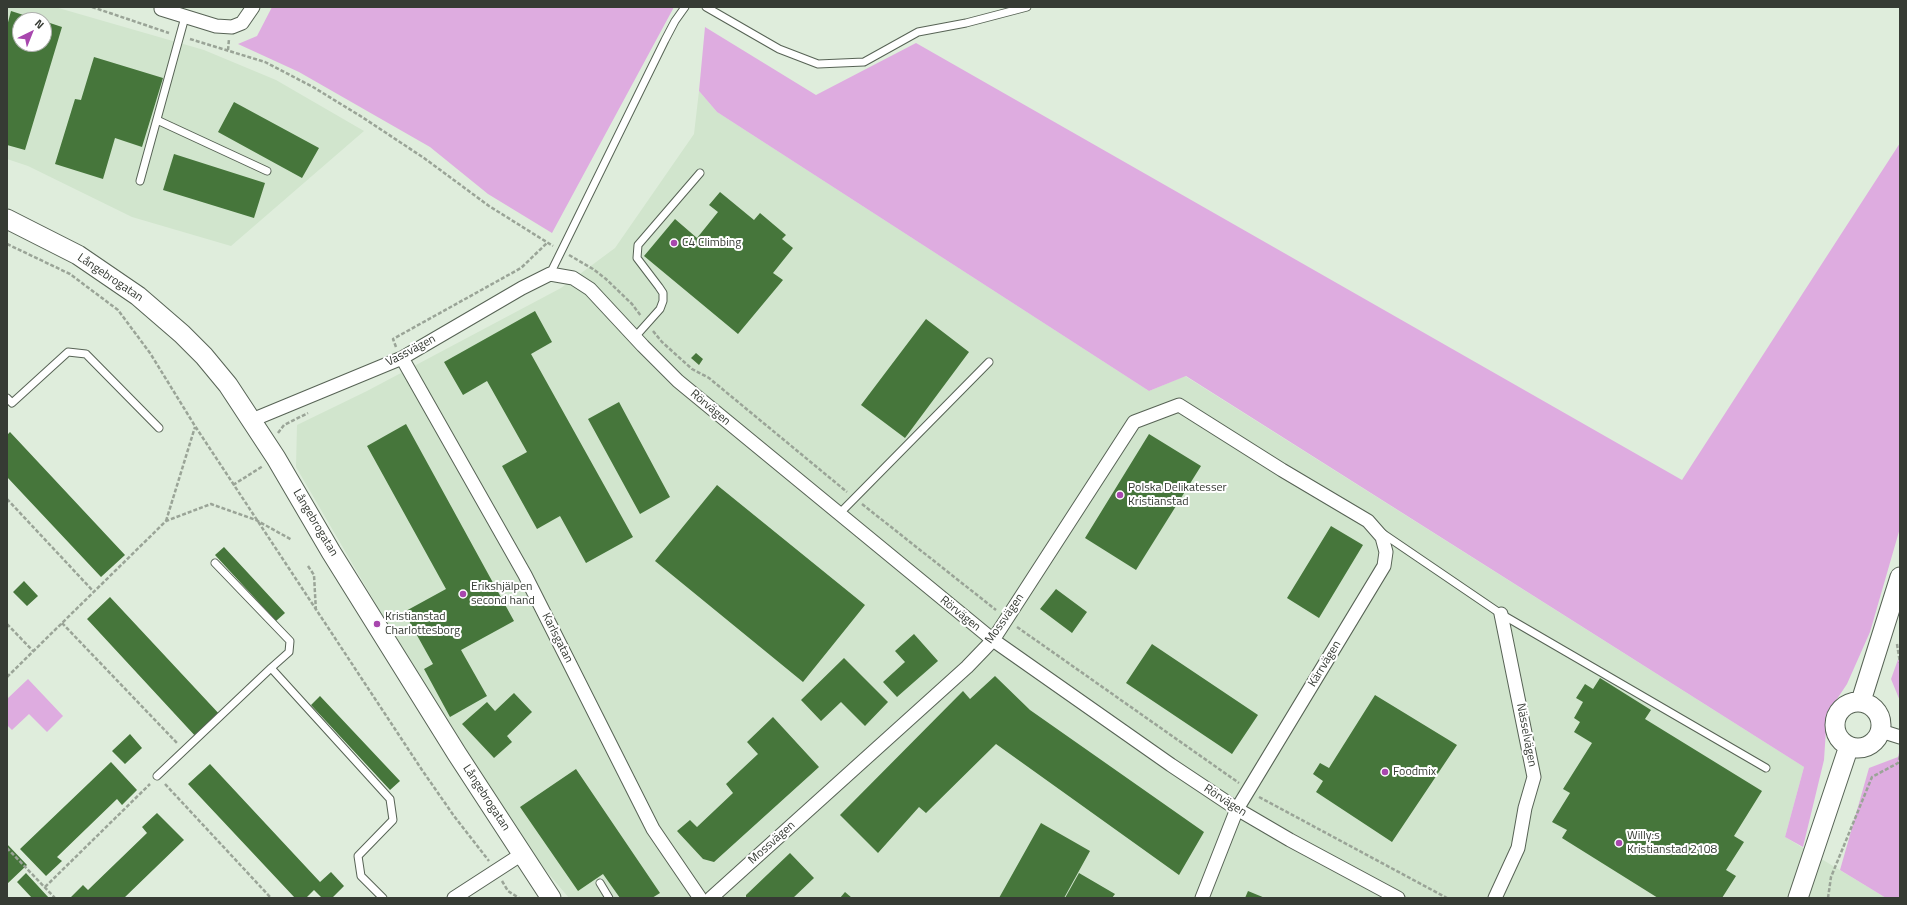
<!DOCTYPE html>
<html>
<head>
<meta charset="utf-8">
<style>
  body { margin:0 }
  #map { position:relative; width:1907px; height:905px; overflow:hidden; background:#dfeddc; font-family:"Titillium Web",sans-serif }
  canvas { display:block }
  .frame { position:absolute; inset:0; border:8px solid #363b34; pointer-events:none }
  .north { position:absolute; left:12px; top:12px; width:40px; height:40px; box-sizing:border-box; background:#fff; border:1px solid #afb1ae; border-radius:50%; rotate:43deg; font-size:11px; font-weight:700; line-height:16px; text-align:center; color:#363b34 }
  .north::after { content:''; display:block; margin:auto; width:14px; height:18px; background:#a847ae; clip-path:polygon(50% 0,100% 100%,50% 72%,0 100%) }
</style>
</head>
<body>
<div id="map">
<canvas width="1907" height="905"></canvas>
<div class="frame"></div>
<div class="north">N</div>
</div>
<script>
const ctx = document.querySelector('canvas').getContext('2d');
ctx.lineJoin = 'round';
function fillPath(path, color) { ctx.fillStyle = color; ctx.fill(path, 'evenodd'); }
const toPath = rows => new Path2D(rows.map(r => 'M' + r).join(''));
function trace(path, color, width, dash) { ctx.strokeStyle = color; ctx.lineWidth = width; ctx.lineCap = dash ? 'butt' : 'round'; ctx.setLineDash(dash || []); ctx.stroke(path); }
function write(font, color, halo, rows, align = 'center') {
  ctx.font = font + ' "Titillium Web",sans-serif'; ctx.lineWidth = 4; ctx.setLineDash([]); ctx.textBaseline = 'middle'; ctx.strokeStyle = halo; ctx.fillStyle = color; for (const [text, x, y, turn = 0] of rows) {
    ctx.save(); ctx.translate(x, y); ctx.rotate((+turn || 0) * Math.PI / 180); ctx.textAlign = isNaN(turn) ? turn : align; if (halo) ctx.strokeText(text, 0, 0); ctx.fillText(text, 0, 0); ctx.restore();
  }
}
const built = toPath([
  [7,7,55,7,204,50,276,80,364,131,231,246,132,217,28,166,7,159],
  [20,20,44,20,44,44,20,44],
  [699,91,717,112,1149,391,1185,376,1804,767,1785,837,1886,898,569,898,542,866,444,721,296,467,297,425,367,391,561,288,615,248,694,134]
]);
const green = toPath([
  [272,7,674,7,552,233,488,194,430,147,299,72,238,44,257,36],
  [705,27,816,95,916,43,1682,480,1900,143,1900,528,1870,632,1847,684,1827,714,1824,760,1803,847,1785,837,1804,767,1186,376,1149,391,717,112,699,91],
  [1900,654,1900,701,1891,679],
  [28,679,63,716,47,732,29,714,12,730,7,725,7,699],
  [1900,748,1900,898,1886,898,1840,870,1869,768,1898,757]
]);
const building = toPath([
  [11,11,39,20,20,20,20,44,44,44,44,21,62,27,25,150,7,145,7,26],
  [94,57,163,78,142,147,115,138,103,179,55,164,75,99,81,100],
  [234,102,319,148,302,178,218,132],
  [174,154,265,183,254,218,163,190],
  [720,192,754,220,760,213,786,235,782,239,793,248,773,273,783,280,738,334,644,256,675,219,697,238,718,212,709,205],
  [535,311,552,342,531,354,633,537,586,563,560,516,537,529,502,466,527,452,487,381,463,395,444,362],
  [926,319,969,352,905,438,861,405],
  [696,353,703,359,699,365,691,358],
  [619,402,670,497,640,514,588,419],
  [406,424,514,621,461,650,487,696,450,717,424,669,433,664,404,612,446,589,367,446],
  [10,432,125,555,101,577,7,477,7,435],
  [1149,434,1201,466,1136,570,1085,538],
  [717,485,865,605,803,682,655,561],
  [1331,526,1363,545,1319,618,1287,598],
  [224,547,285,613,276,621,215,555],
  [24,581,38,596,27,606,13,592],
  [1056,589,1087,612,1072,633,1040,609],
  [110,597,222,717,198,739,87,619],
  [914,634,938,661,897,697,883,682,905,662,895,651],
  [1152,644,1258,715,1232,754,1126,683],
  [844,658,888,702,865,726,841,702,821,721,801,700],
  [995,676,1030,710,1204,832,1179,875,996,744,926,813,919,807,878,853,840,815,963,691,970,699],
  [1600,678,1651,710,1645,719,1762,791,1734,836,1744,842,1726,870,1736,876,1722,898,1658,898,1562,838,1567,830,1552,822,1570,793,1563,789,1592,743,1574,732,1580,722,1574,718,1583,702,1576,698,1585,684,1593,689],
  [514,693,532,712,507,736,512,742,494,758,462,724,487,702,495,711],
  [1375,695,1457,745,1392,842,1316,792,1323,781,1313,774,1320,763,1329,768],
  [320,696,400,781,390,790,311,705],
  [773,717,819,767,714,862,703,859,677,831,690,820,697,827,733,793,726,784,758,754,747,742],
  [130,734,142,748,125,764,112,751],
  [111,762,137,790,122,805,117,799,57,857,62,861,46,876,20,849],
  [210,764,320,882,331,872,344,886,332,898,322,898,314,890,306,898,295,898,188,784],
  [576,769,660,893,652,898,620,898,603,874,578,891,520,807],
  [157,813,184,840,124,898,70,898,83,885,88,890,147,833,142,827],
  [1041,823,1090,851,1064,898,999,898],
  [7,844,27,865,7,884],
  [790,853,814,878,793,898,746,898,746,895],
  [26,873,49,898,32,898,17,882],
  [1079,873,1115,894,1112,898,1065,898],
  [1248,891,1265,898,1245,898],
  [845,892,852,898,840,898]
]);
const path = toPath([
  [92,7,169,33],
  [190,39,265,62,313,87,362,117,424,158,489,206,553,246],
  [228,50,229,39],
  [7,244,70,274,118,310,150,353,195,426,422,770,454,816,489,861],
  [569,255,593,269,606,279,632,304,641,316],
  [653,331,662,342,692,369,709,378,847,492],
  [396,347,393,339,521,268,547,243],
  [278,433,284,425,308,413],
  [233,485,263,466],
  [7,499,94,592],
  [862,504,996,610],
  [166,521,195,427],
  [308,566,314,575,316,612],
  [62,623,177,743],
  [7,624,33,651],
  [1017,627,1239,783],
  [1897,644,1900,663],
  [7,677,166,521,211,504,256,520,292,540],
  [165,784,271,898],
  [1259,797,1447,898],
  [7,848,55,898],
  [502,881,508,891,519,898],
  [45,887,150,784],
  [1828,898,1831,877,1872,777,1898,763,1900,756]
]);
const lane = toPath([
  [706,7,779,49,818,64,864,62,918,32,966,23,1027,7],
  [157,120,267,171],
  [140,181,185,17],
  [550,274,665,40,675,21,685,7],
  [635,337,660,309,663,301,663,293,659,287,637,258,638,245,700,173],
  [7,398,12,403,68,352,86,354,159,428],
  [839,514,989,362],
  [1382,533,1501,614,1766,768],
  [215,563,290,641,289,652,271,668,390,799,393,820,358,856,361,876,383,898],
  [157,776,271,668],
  [600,883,609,898]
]);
const street = toPath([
  [164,7,161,9,216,26,232,27,242,23,253,7],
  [402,358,525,575,653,829,700,898],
  [252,420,402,358,522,288,550,274,573,278,590,289,643,346,678,381,993,640,1171,765,1237,809,1290,840,1398,898],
  [1881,731,1900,737],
  [454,898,522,854],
  [711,898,967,667,993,640,1134,422,1179,405,1282,470,1368,521,1382,537,1386,552,1384,566,1237,809,1202,898],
  [1495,898,1518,848,1525,808,1534,777,1501,614]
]);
const secondary = toPath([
  [7,219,78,255,138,296,182,334,204,356,228,385,276,458,331,552,457,754,551,898],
  [1861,701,1900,577],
  '1835 725a23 23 0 1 1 46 0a23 23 0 1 1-46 0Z',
  [1798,898,1849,746]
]);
const markers = [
  [674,243,4,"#a847ae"],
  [1120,495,4,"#a847ae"],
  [463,594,4,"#a847ae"],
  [377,624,4,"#a847ae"],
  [1385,772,4,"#a847ae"],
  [1619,843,4,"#a847ae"]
];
const poiNames = [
  ["C4 Climbing",682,243],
  ["Polska Delikatesser",1128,488],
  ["Kristianstad",1128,502],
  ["Erikshjälpen",471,587],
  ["second hand",471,601],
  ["Kristianstad",385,617],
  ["Charlottesborg",385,631],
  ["Foodmix",1393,772],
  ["Willy:s",1627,836],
  ["Kristianstad 2108",1627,850]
];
const streetNames = [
  ["Långebrogatan",110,278,34],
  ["Vassvägen",411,351,-28],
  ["Rörvägen",710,408,40],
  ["Långebrogatan",315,523,59],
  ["Rörvägen",960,614,39],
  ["Mossvägen",1005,619,-55],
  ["Karlsgatan",557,638,63],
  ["Kärrvägen",1325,664,-59],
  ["Nässelvägen",1526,735,79],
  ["Långebrogatan",486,798,57],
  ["Rörvägen",1225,801,33],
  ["Mossvägen",772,843,-42]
];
fillPath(built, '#d1e5cd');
fillPath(green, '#deace0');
fillPath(building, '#46763b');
trace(lane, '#576355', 9);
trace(street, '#576355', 15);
trace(secondary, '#576355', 21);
trace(path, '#9aa497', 2.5, [4, 2]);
trace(lane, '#fff', 7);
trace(street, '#fff', 13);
trace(secondary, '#fff', 19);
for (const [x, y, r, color] of markers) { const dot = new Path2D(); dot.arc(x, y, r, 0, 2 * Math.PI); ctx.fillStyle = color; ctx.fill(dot); trace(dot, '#fff', 1.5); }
write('12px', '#363b34', '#fff', poiNames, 'left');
write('12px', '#363b34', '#fff', streetNames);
</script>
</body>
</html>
